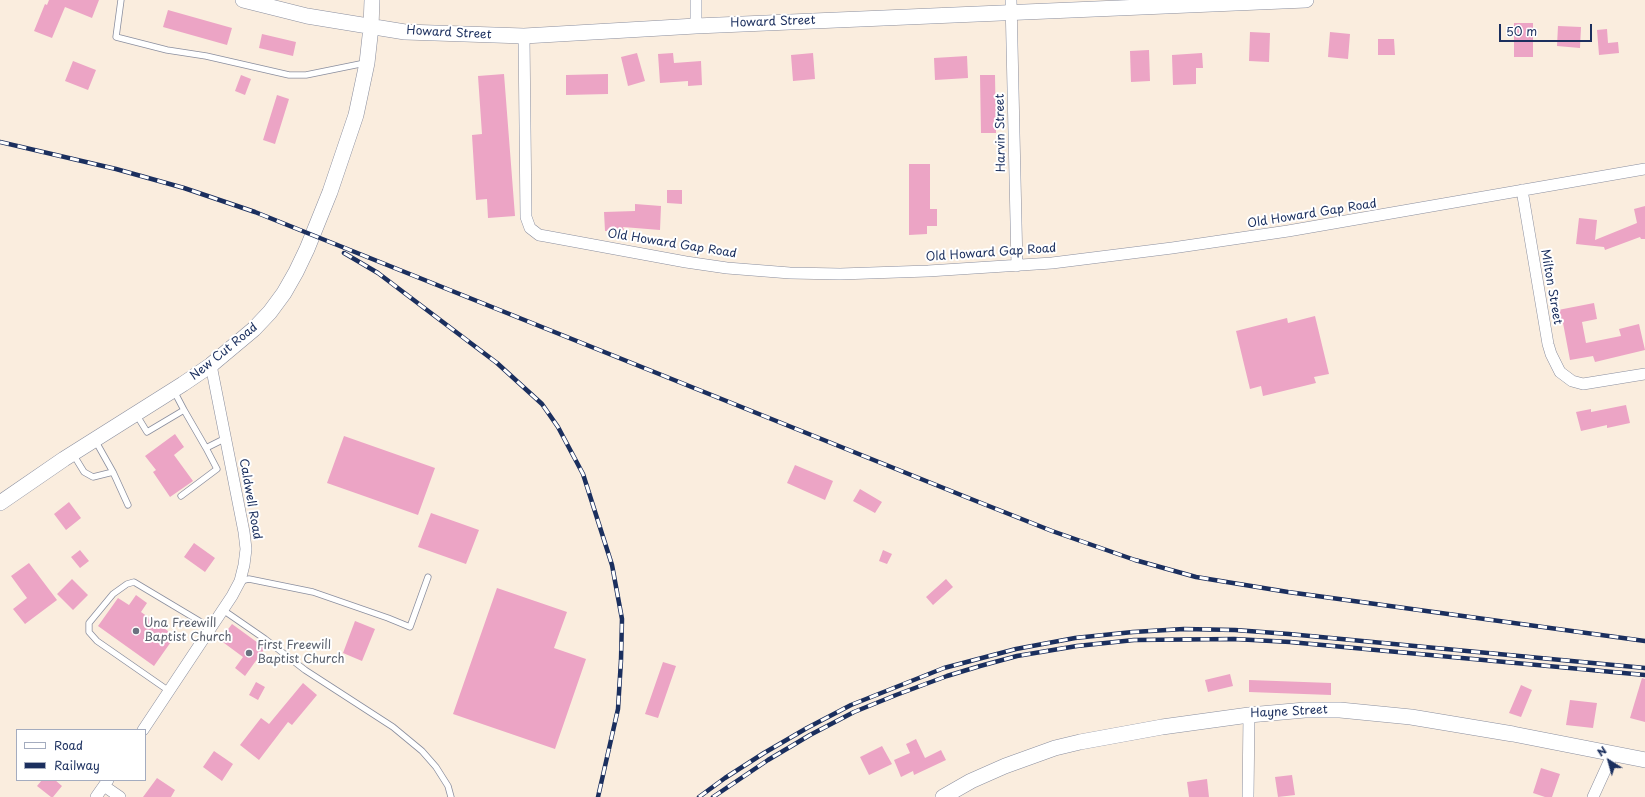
<!DOCTYPE html>
<html>
<head>
<meta charset="utf-8">
<style>
  body { margin:0 }
  #map { position:relative; width:1645px; height:797px; overflow:hidden; background:#faedde; font-family:"Playpen Sans",sans-serif }
  canvas { display:block }
  .legend { position:absolute; left:16px; top:729px; width:130px; height:52px; box-sizing:border-box; background:#fff; border:1px solid #a4acbf; margin:0; padding:5px 7px; list-style:none; font-size:12px; color:#1b2f5e }
  .legend li { display:flex; align-items:center; gap:8px; height:20px }
  .legend b { width:20px; border:1px solid #a4acbf }
  .north { position:absolute; left:1589px; top:741px; width:40px; height:40px; -webkit-text-stroke:3px #fff; paint-order:stroke; rotate:323deg; font-size:11px; font-weight:700; line-height:16px; text-align:center; color:#1b2f5e }
  .north::after { content:''; display:block; margin:auto; width:14px; height:18px; background:#1b2f5e; clip-path:polygon(50% 0,100% 100%,50% 72%,0 100%) }
  .scale { position:absolute; left:1499px; top:24px; width:93px; height:18px; box-sizing:border-box; border:2px solid #1b2f5e; border-top:0; padding-left:5px; font-size:12px; line-height:14px; white-space:nowrap; color:#1b2f5e; -webkit-text-stroke:3px #fff; paint-order:stroke }
</style>
</head>
<body>
<div id="map">
<canvas width="1645" height="797"></canvas>
<ul class="legend">
<li><b style="height:5px;background:#fff"></b>Road</li>
<li><b style="height:5px;background:#1b2f5e"></b>Railway</li>
</ul>
<div class="north">N</div>
<div class="scale">50 m</div>
</div>
<script>
const ctx = document.querySelector('canvas').getContext('2d');
ctx.lineJoin = 'round';
function fillPath(path, color) { ctx.fillStyle = color; ctx.fill(path, 'evenodd'); }
const toPath = rows => new Path2D(rows.map(r => 'M' + r).join(''));
function trace(path, color, width, dash) { ctx.strokeStyle = color; ctx.lineWidth = width; ctx.lineCap = dash ? 'butt' : 'round'; ctx.setLineDash(dash || []); ctx.stroke(path); }
function write(font, color, halo, rows, align = 'center') {
  ctx.font = font + ' "Playpen Sans",sans-serif'; ctx.lineWidth = 4; ctx.setLineDash([]); ctx.textBaseline = 'middle'; ctx.strokeStyle = halo; ctx.fillStyle = color; for (const [text, x, y, turn = 0] of rows) {
    ctx.save(); ctx.translate(x, y); ctx.rotate((+turn || 0) * Math.PI / 180); ctx.textAlign = isNaN(turn) ? turn : align; if (halo) ctx.strokeText(text, 0, 0); ctx.fillText(text, 0, 0); ctx.restore();
  }
}
const building = toPath([
  [49,0,99,0,92,18,65,7,52,38,34,31,45,4,47,5],
  [168,10,232,28,227,45,163,27],
  [1514,23,1533,23,1533,57,1514,57],
  [1558,26,1581,27,1580,48,1557,46],
  [1607,29,1608,43,1618,42,1619,53,1599,55,1597,30],
  [1250,32,1270,33,1269,62,1249,61],
  [1330,32,1350,34,1348,59,1328,57],
  [262,34,296,42,293,56,259,48],
  [1378,39,1394,39,1395,55,1378,55],
  [1149,50,1150,81,1131,82,1130,51],
  [637,53,645,81,628,86,621,57],
  [673,53,674,63,701,61,702,85,688,86,688,81,660,83,658,54],
  [813,53,815,79,793,81,791,55],
  [1202,53,1203,68,1196,68,1196,84,1173,85,1172,55],
  [967,56,968,78,935,80,934,58],
  [73,61,96,70,88,90,65,81],
  [504,74,515,216,488,218,487,199,476,200,472,135,482,134,478,76],
  [608,74,608,94,566,95,566,75],
  [241,75,251,79,245,95,235,91],
  [980,75,995,75,996,133,981,133],
  [277,95,289,99,275,144,263,140],
  [909,164,930,164,930,209,937,209,937,226,927,226,927,234,909,235],
  [667,190,682,190,682,204,667,203],
  [635,204,661,206,660,230,623,227,624,230,605,231,604,212,635,211],
  [1645,206,1645,239,1641,239,1640,237,1605,250,1604,247,1576,244,1579,218,1597,220,1595,240,1637,223,1634,209],
  [1594,303,1597,319,1582,322,1586,343,1621,336,1619,329,1639,324,1645,350,1595,362,1593,356,1570,360,1563,323,1555,324,1553,311],
  [1315,316,1329,374,1314,377,1316,383,1263,396,1261,386,1250,389,1236,331,1287,318,1288,323],
  [1626,405,1630,423,1607,428,1607,425,1581,431,1576,412,1591,409,1591,412],
  [175,434,184,447,174,455,193,481,170,497,153,472,156,470,145,456],
  [344,436,435,468,418,515,327,483],
  [795,465,833,481,825,500,787,483],
  [860,489,882,502,875,513,853,501],
  [69,502,81,518,66,530,54,514],
  [431,513,479,530,466,564,418,547],
  [194,543,215,558,205,572,184,557],
  [80,550,89,561,80,568,71,557],
  [883,550,892,554,887,564,879,561],
  [29,563,57,600,25,624,13,609,27,598,11,576],
  [72,579,88,595,73,610,57,594],
  [946,579,953,587,933,605,926,597],
  [497,588,567,612,554,648,586,659,555,749,453,714],
  [136,595,147,603,141,612,175,636,154,666,98,626,118,598,129,605],
  [355,621,375,629,362,661,343,653],
  [232,624,265,648,245,676,235,668,243,657,220,640],
  [663,662,676,666,658,718,645,714],
  [1230,674,1233,686,1208,692,1205,680],
  [1642,678,1645,679,1645,722,1630,718],
  [1249,680,1331,683,1331,695,1249,692],
  [256,682,265,687,258,700,249,695],
  [303,683,317,695,292,725,288,722,259,760,240,745,261,718,269,724],
  [1521,685,1532,690,1521,717,1509,713],
  [1570,700,1597,703,1593,728,1566,725],
  [916,739,925,758,941,750,946,760,914,775,913,771,901,777,894,760,910,753,906,744],
  [882,746,892,764,869,775,860,757],
  [214,751,233,764,222,781,203,767],
  [1541,768,1560,774,1552,797,1545,797,1533,793],
  [1292,775,1295,795,1278,797,1275,777],
  [157,778,175,790,171,797,143,797],
  [1207,779,1209,797,1189,797,1187,782],
  [42,780,55,780,62,786,53,797,51,797,37,786]
]);
const lane = toPath([
  [121,0,116,37,167,50,206,56,289,75,306,75,365,63],
  [174,391,184,410],
  [136,414,147,432,184,410,206,448,217,469,181,496],
  [95,440,113,472,128,505],
  [206,448,226,438],
  [73,454,84,472,93,477,113,472],
  [240,581,249,579,313,592,388,618,410,627,428,577],
  [223,610,265,639,305,670,393,727,422,751,436,767,448,786,451,797],
  [169,691,97,641,89,632,89,623,113,594,127,584,134,582,211,628]
]);
const street = toPath([
  [1011,0,1017,266],
  [696,26,696,0],
  [524,36,526,217,530,228,539,235,545,236,686,262,727,268,790,273,840,274,928,271,1052,263,1172,248,1288,231,1645,169],
  [1522,190,1548,344,1551,354,1560,372,1572,381,1583,384,1645,374],
  [143,730,232,596,240,581,244,565,246,549,244,532,211,365],
  [104,786,120,797],
  [96,797,108,780],
  [1248,797,1249,715],
  [1593,797,1613,753]
]);
const secondary = toPath([
  [243,0,307,16,405,32,524,36,696,26,1306,0],
  [0,503,64,459,183,384,211,365,254,329,270,312,284,293,296,272,307,249,330,192,356,115,367,63,371,27,372,0],
  [943,797,971,781,1005,766,1055,748,1080,742,1162,727,1249,715,1305,710,1340,710,1411,717,1513,734,1645,760]
]);
const rail = toPath([
  [0,142,116,169,184,188,255,212,971,499,1052,531,1135,560,1196,577,1288,592,1645,641],
  [344,253,378,273,497,363,542,404,558,427,583,474,612,565,622,619,621,660,618,709,598,797],
  [699,797,725,778,764,753,807,728,851,705,944,668,1016,649,1075,638,1133,632,1184,629,1235,630,1289,634,1645,668],
  [713,797,768,760,810,735,854,712,896,695,947,676,980,666,1017,656,1077,646,1134,640,1234,639,1290,642,1645,675]
]);
const markers = [
  [136,631,4,"#6b7280"],
  [249,653,4,"#6b7280"]
];
const streetNames = [
  ["Howard Street",773,22,-2],
  ["Howard Street",449,33,3],
  ["Harvin Street",1001,133,-91],
  ["Old Howard Gap Road",1312,214,-9],
  ["Old Howard Gap Road",672,244,9],
  ["Old Howard Gap Road",991,253,-4],
  ["Milton Street",1551,287,80],
  ["New Cut Road",224,352,-39],
  ["Caldwell Road",250,499,80],
  ["Hayne Street",1289,712,-3]
];
const worshipNames = [
  ["Una Freewill",144,624],
  ["Baptist Church",144,638],
  ["First Freewill",257,646],
  ["Baptist Church",257,660]
];
fillPath(building, '#eca4c5');
trace(lane, '#8a8e9e', 7);
trace(street, '#8a8e9e', 12);
trace(secondary, '#8a8e9e', 16);
trace(lane, '#fff', 5.5);
trace(street, '#fff', 11);
trace(secondary, '#fff', 15);
trace(rail, '#1b2f5e', 4.5);
trace(rail, '#fff', 3, [9]);
for (const [x, y, r, color] of markers) { const dot = new Path2D(); dot.arc(x, y, r, 0, 2 * Math.PI); ctx.fillStyle = color; ctx.fill(dot); trace(dot, '#fff', 1.5); }
write('12px', '#1b2f5e', '#fff', streetNames);
write('12px', '#5b616d', '#fff', worshipNames, 'left');
</script>
</body>
</html>
